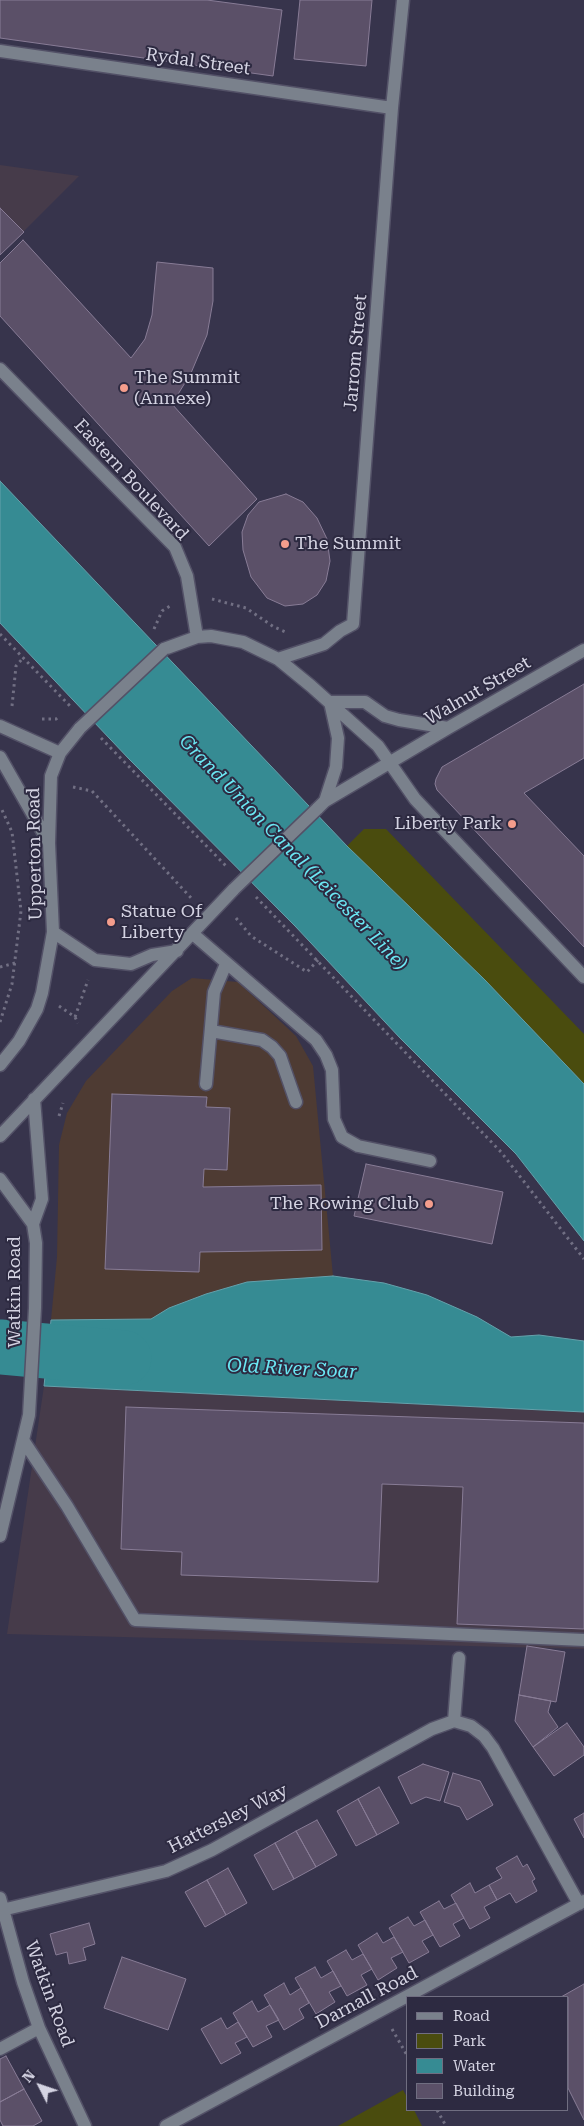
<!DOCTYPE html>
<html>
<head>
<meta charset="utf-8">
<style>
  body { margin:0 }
  #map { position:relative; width:584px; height:2126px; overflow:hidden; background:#37344c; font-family:"Roboto Serif",serif }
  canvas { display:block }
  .legend { position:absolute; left:406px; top:1996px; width:162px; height:115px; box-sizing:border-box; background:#2d2a41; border:1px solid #706e81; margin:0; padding:6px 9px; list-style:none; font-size:15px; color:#d4d3e2 }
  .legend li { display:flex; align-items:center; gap:10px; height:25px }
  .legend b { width:25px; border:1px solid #706e81 }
  .north { position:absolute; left:15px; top:2061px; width:50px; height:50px; -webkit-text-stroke:4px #2d2a41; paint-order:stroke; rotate:311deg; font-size:14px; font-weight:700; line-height:20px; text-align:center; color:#d4d3e2 }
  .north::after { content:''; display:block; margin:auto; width:18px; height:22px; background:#d4d3e2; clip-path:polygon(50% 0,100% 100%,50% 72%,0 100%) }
</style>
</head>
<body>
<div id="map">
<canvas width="584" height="2126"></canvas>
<ul class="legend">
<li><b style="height:6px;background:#7a818c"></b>Road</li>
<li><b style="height:14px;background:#4a4c0e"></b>Park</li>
<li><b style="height:14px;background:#368b93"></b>Water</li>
<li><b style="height:14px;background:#5b5068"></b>Building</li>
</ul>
<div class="north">N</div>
</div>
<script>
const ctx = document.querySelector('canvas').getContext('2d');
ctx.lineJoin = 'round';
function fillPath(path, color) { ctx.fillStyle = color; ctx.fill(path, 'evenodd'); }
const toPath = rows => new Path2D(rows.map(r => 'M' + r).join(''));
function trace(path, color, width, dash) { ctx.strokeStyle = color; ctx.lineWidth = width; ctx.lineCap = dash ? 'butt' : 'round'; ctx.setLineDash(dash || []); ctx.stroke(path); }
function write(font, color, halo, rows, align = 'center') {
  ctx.font = font + ' "Roboto Serif",serif'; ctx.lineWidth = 4; ctx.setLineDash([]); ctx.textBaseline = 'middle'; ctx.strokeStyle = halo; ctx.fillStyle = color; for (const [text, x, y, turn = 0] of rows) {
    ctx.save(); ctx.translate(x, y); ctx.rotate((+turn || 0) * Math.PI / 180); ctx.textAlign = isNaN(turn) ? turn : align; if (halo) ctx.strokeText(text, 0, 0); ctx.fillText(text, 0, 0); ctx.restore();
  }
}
const industrial = toPath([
  [0,165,79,176,0,255],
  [44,1386,584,1412,584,1649,7,1634]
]);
const education = toPath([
  [192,978,238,982,296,1036,313,1066,333,1276,247,1282,206,1294,169,1308,151,1319,51,1320,57,1257,59,1145,67,1113,86,1081,172,991]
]);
const green = toPath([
  [364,829,386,829,584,1034,584,1084,485,980,347,846],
  [403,2090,408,2099,408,2110,414,2110,422,2126,338,2126]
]);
const water = toPath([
  [0,481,347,846,485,980,584,1084,584,1241,516,1154,400,1038,295,926,129,759,0,623,0,481],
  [333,1276,384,1283,427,1295,477,1317,511,1337,539,1335,584,1341,584,1412,44,1386,51,1320,151,1319,169,1308,206,1294,247,1282,333,1276]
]);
const river = toPath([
  [0,1347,124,1358]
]);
const building = toPath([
  [0,0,207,0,282,10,273,76,0,38,0,0],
  [300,0,372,0,366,66,294,59,300,0],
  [0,208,24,232,0,255,0,208],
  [23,240,131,358,145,339,152,315,157,262,213,268,213,301,207,335,191,373,172,404,257,499,209,546,0,316,0,263,23,240],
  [286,494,303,502,317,518,327,539,330,561,326,581,317,595,303,604,285,606,267,598,251,577,243,550,242,532,248,515,259,502,286,494],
  [584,684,584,758,524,793,584,856,584,947,437,790,435,784,436,779,442,767,584,684],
  [112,1094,207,1097,206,1107,230,1108,227,1170,204,1169,203,1187,321,1185,322,1250,200,1252,199,1272,105,1269,112,1094],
  [366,1164,503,1192,492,1244,354,1216,366,1164],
  [126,1407,584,1423,584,1629,457,1624,463,1487,382,1484,378,1582,181,1575,182,1552,121,1549,126,1407],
  [527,1646,565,1652,556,1702,519,1695,527,1646],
  [519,1695,551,1701,548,1712,558,1727,533,1747,515,1721,519,1695],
  [567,1723,584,1747,584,1755,554,1776,533,1747,567,1723],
  [423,1764,449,1772,440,1801,426,1797,411,1804,398,1777,423,1764],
  [453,1773,480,1781,493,1805,467,1820,460,1807,444,1802,453,1773],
  [379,1787,399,1823,377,1835,358,1799,379,1787],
  [358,1799,377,1835,356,1846,337,1811,358,1799],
  [584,1813,584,1838,574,1819,584,1813],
  [317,1820,337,1855,316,1867,296,1831,317,1820],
  [296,1831,316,1867,294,1879,275,1843,296,1831],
  [275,1843,294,1879,273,1890,254,1855,275,1843],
  [517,1856,523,1867,527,1864,535,1879,532,1881,537,1891,516,1903,510,1893,497,1900,489,1885,502,1878,496,1868,517,1856],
  [228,1868,247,1903,226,1915,207,1880,228,1868],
  [207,1880,226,1915,205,1927,185,1892,207,1880],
  [470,1883,475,1893,489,1885,497,1900,484,1907,490,1918,470,1929,451,1895,470,1883],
  [439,1901,444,1909,456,1903,464,1918,453,1924,460,1936,440,1947,420,1912,439,1901],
  [408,1917,414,1926,425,1920,433,1935,422,1941,429,1952,409,1963,389,1928,408,1917],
  [89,1923,95,1944,83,1948,86,1960,69,1964,67,1952,56,1955,50,1934,89,1923],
  [377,1933,383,1943,394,1937,403,1952,391,1958,397,1968,378,1980,358,1945,377,1933],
  [346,1950,352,1960,363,1954,372,1969,361,1975,367,1985,347,1996,327,1961,346,1950],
  [122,1957,186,1979,168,2030,104,2008,122,1957],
  [315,1967,321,1978,333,1971,341,1986,329,1992,335,2002,316,2014,295,1978,315,1967],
  [284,1983,290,1995,301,1988,309,2003,299,2009,304,2018,284,2030,264,1995,284,1983],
  [584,1984,584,2120,568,2088,568,1997,561,1997,584,1984],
  [252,2001,258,2012,270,2005,279,2020,266,2026,272,2037,253,2047,233,2013,252,2001],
  [221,2018,227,2029,238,2022,247,2037,235,2043,241,2053,221,2064,201,2029,221,2018],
  [6,2056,24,2089,0,2102,0,2059,6,2056],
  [24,2089,42,2121,33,2126,3,2126,0,2120,0,2102,24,2089]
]);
const path = toPath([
  [212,599,246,608,274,627,288,633],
  [154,629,162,611,170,606],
  [0,634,70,706],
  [12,706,16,666,23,658],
  [42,719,56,719,60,716],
  [101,738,227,867],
  [73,787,92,791,193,900],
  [256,897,501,1152,584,1259],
  [236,918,251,936,307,972,318,960],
  [0,967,15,963],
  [59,1006,75,1017,78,1023],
  [75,1017,88,980],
  [0,1022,12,984,21,911,12,832,2,810],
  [59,1116,63,1103],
  [392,2029,408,2057],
  [437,2110,446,2126]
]);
const minor = toPath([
  [0,51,392,108],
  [0,369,175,547,187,576,197,637],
  [164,649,197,637,211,636,243,642,278,659,311,686,378,746,415,799,584,977],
  [278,659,324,644,340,631,353,624,392,108,403,0],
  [330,702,365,702,385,716,399,720,448,728],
  [0,726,60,753],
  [0,757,49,843],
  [325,801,336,767,338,738,330,702],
  [317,809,325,801,448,728,584,650],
  [53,932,95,960,131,964,152,955,177,951],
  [193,934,316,1040,326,1055,332,1070,334,1119,342,1137,358,1146,430,1161],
  [211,1031,262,1040,272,1047,280,1056,296,1102],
  [0,1065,19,1041,37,1009,42,993,53,932,49,843,51,776,60,753,80,728],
  [206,1084,214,992,226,964],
  [0,1136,234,889],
  [0,1179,33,1224,36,1243,35,1308,29,1415,0,1536],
  [33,1224,42,1199,34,1099],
  [23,1440,67,1506,135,1620,584,1640],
  [454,1721,459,1658],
  [0,1898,23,1982,39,2028,85,2126],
  [2,1910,166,1871,212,1850,432,1729,454,1721,471,1726,484,1736,493,1748,579,1904],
  [0,2049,39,2028],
  [166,2126,584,1901]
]);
const minorBridge = toPath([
  [80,728,164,649],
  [234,889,317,809]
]);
const markers = [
  [124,388,5,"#f49d8c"],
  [285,544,5,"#f49d8c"],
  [512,824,5,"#f49d8c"],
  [111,922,5,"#f49d8c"],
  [429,1204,5,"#f49d8c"]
];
const streetNames = [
  ["Rydal Street",198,62,8],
  ["Jarrom Street",356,353,-85],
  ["Eastern Boulevard",131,480,47],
  ["Walnut Street",478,691,-30],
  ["Upperton Road",35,854,-91],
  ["Watkin Road",15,1292,-90],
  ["Hattersley Way",228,1819,-27],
  ["Watkin Road",49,1994,70],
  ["Darnall Road",367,1998,-28]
];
const poiNames = [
  ["The Summit",134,378],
  ["(Annexe)",134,399],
  ["The Summit",295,544],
  ["Liberty Park",502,824,"right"],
  ["Statue Of",121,912],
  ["Liberty",121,933],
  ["The Rowing Club",419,1204,"right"]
];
const waterNames = [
  ["Grand Union Canal (Leicester Line)",293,853,46],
  ["Old River Soar",292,1369,3]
];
fillPath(industrial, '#463b4a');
fillPath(education, '#4e3b33');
fillPath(green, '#4a4c0e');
fillPath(water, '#368b93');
trace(water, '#65a1ab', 1);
trace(river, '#368b93', 55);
fillPath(building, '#5b5068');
trace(building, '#887c96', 1);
trace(minor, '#535167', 15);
trace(path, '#716f83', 3, [2.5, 4]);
trace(minor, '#7a818c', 12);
trace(minorBridge, '#535167', 15, []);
trace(minorBridge, '#7a818c', 12);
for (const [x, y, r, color] of markers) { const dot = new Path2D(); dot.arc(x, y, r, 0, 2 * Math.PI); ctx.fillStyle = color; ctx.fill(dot); trace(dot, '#2d2a41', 2); }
write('18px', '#d4d3e2', '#2d2a41', streetNames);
write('18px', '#d4d3e2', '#2d2a41', poiNames, 'left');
write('italic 19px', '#6be7f3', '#2d2a41', waterNames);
</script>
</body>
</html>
